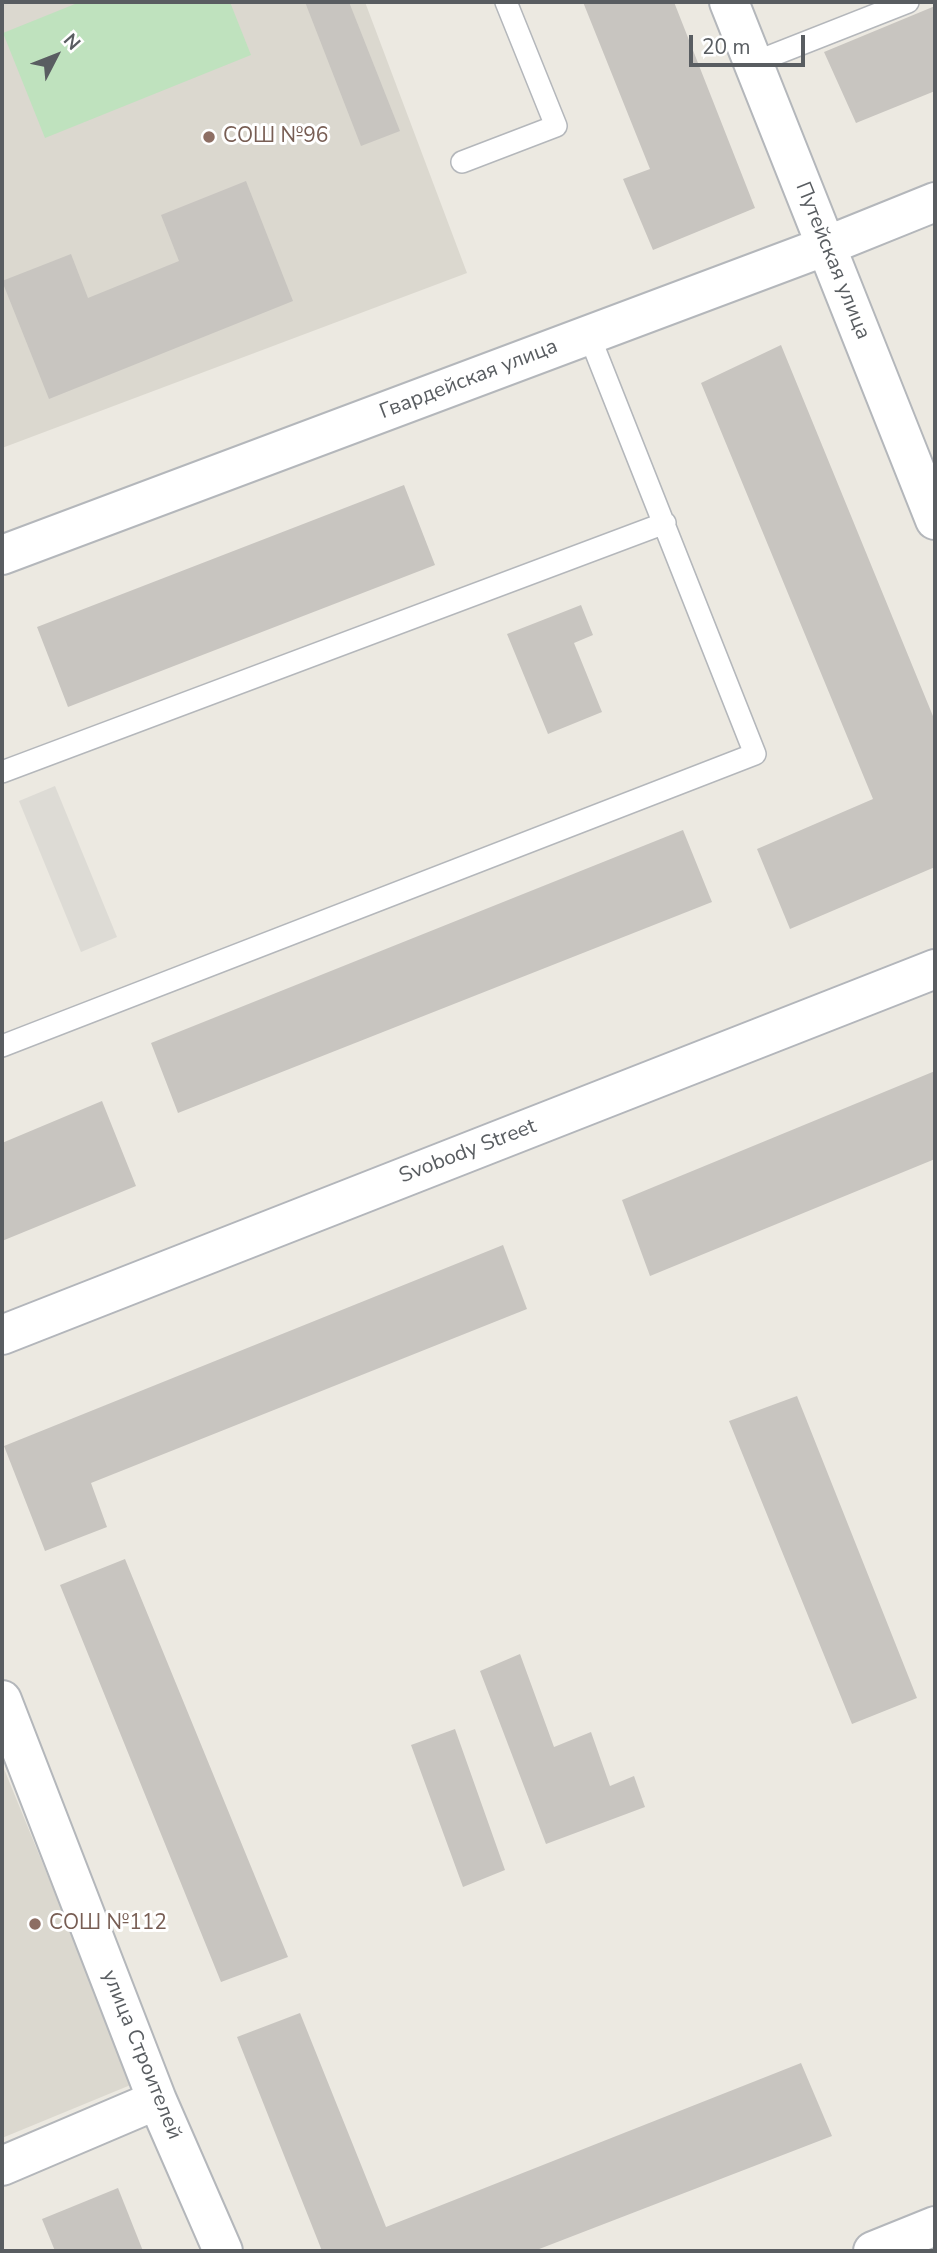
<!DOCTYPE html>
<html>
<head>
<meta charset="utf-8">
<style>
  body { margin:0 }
  #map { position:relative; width:937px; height:2253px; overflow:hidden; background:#ece9e1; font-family:"Nunito Sans",sans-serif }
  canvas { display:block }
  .frame { position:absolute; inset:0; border:4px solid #595d61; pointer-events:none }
  .north { position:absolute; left:21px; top:21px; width:70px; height:70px; -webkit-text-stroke:5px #fff; paint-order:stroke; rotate:48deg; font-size:19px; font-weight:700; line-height:28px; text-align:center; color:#595d61 }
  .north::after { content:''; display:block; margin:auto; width:24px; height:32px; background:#595d61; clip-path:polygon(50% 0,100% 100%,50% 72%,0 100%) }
  .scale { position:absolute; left:689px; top:35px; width:116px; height:32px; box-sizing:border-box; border:4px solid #595d61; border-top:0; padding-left:9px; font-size:21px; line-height:24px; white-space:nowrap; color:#595d61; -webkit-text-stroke:5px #fff; paint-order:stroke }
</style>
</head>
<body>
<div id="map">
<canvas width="937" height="2253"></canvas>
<div class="frame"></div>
<div class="north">N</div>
<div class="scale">20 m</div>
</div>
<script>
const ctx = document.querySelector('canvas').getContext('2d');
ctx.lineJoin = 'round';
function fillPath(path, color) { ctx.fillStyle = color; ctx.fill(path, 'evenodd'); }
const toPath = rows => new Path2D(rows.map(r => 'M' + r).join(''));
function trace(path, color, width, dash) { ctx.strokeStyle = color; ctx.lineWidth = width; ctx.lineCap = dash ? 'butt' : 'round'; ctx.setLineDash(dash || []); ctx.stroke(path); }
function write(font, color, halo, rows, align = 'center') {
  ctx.font = font + ' "Nunito Sans",sans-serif'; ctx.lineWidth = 6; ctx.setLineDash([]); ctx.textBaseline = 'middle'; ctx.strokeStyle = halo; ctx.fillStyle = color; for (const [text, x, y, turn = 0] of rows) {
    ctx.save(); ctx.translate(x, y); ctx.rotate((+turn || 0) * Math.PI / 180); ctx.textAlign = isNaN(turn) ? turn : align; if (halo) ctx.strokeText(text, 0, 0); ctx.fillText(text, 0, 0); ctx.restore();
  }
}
const industrial = toPath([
  [55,786,117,937,81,952,19,801]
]);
const education = toPath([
  [2,2,365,2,467,273,2,448],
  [2,1764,133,2084,2,2138]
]);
const green = toPath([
  [80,2,230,2,251,55,45,138,3,33]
]);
const building = toPath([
  [305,2,349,2,400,131,361,146],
  [583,2,674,2,755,208,653,250,623,179,650,169],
  [935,6,935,91,856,123,824,52],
  [246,181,293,301,49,399,2,281,71,254,88,298,179,261,161,215],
  [781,345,935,721,935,867,790,929,757,849,873,799,701,383],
  [404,485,435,565,68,707,37,627],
  [581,605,593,635,574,643,602,712,548,734,507,634],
  [683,830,712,902,178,1113,151,1043],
  [935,1071,935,1159,650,1276,622,1200],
  [102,1101,136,1186,2,1241,2,1143],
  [503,1245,527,1309,91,1483,107,1527,45,1551,4,1446],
  [797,1396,917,1698,852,1724,729,1421],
  [125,1559,288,1957,221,1982,60,1585],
  [520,1654,554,1747,591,1732,610,1786,634,1776,645,1807,546,1844,480,1671],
  [455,1729,505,1870,463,1887,411,1745],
  [300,2013,386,2227,801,2063,832,2136,534,2251,322,2251,237,2037],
  [118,2188,143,2251,55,2251,42,2219]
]);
const lane = toPath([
  [753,63,908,2],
  [462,162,556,126,506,2],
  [2,772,665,523],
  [2,1046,755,754,589,335]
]);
const street = toPath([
  [729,2,935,520],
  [2,555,826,246,935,202],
  [2,1700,157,2100,223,2251],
  [2,2166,157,2100],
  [873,2251,935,2226]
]);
const secondary = toPath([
  [2,1335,935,969]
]);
const markers = [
  [209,137,7,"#8d6e63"],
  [35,1924,7,"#8d6e63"]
];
const educationNames = [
  ["СОШ №96",223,137],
  ["СОШ №112",49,1924]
];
const streetNames = [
  ["Путейская улица",832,261,68],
  ["Гвардейская улица",469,380,-21],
  ["Svobody Street",468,1152,-21],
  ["улица Строителей",141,2055,68]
];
fillPath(industrial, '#dddbd5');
fillPath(education, '#dbd8cf');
fillPath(green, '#bfe2be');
fillPath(building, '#c8c5c0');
trace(lane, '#b4b7bb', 24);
trace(street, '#b4b7bb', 42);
trace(secondary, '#b3b6bb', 42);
trace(lane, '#fff', 21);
trace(street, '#fff', 38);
trace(secondary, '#fff', 38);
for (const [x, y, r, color] of markers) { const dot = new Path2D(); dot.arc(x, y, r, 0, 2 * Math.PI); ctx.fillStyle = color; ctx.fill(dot); trace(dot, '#fff', 2.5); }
write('21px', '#785e54', '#fff', educationNames, 'left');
write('21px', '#595d61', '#fff', streetNames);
</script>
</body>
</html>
